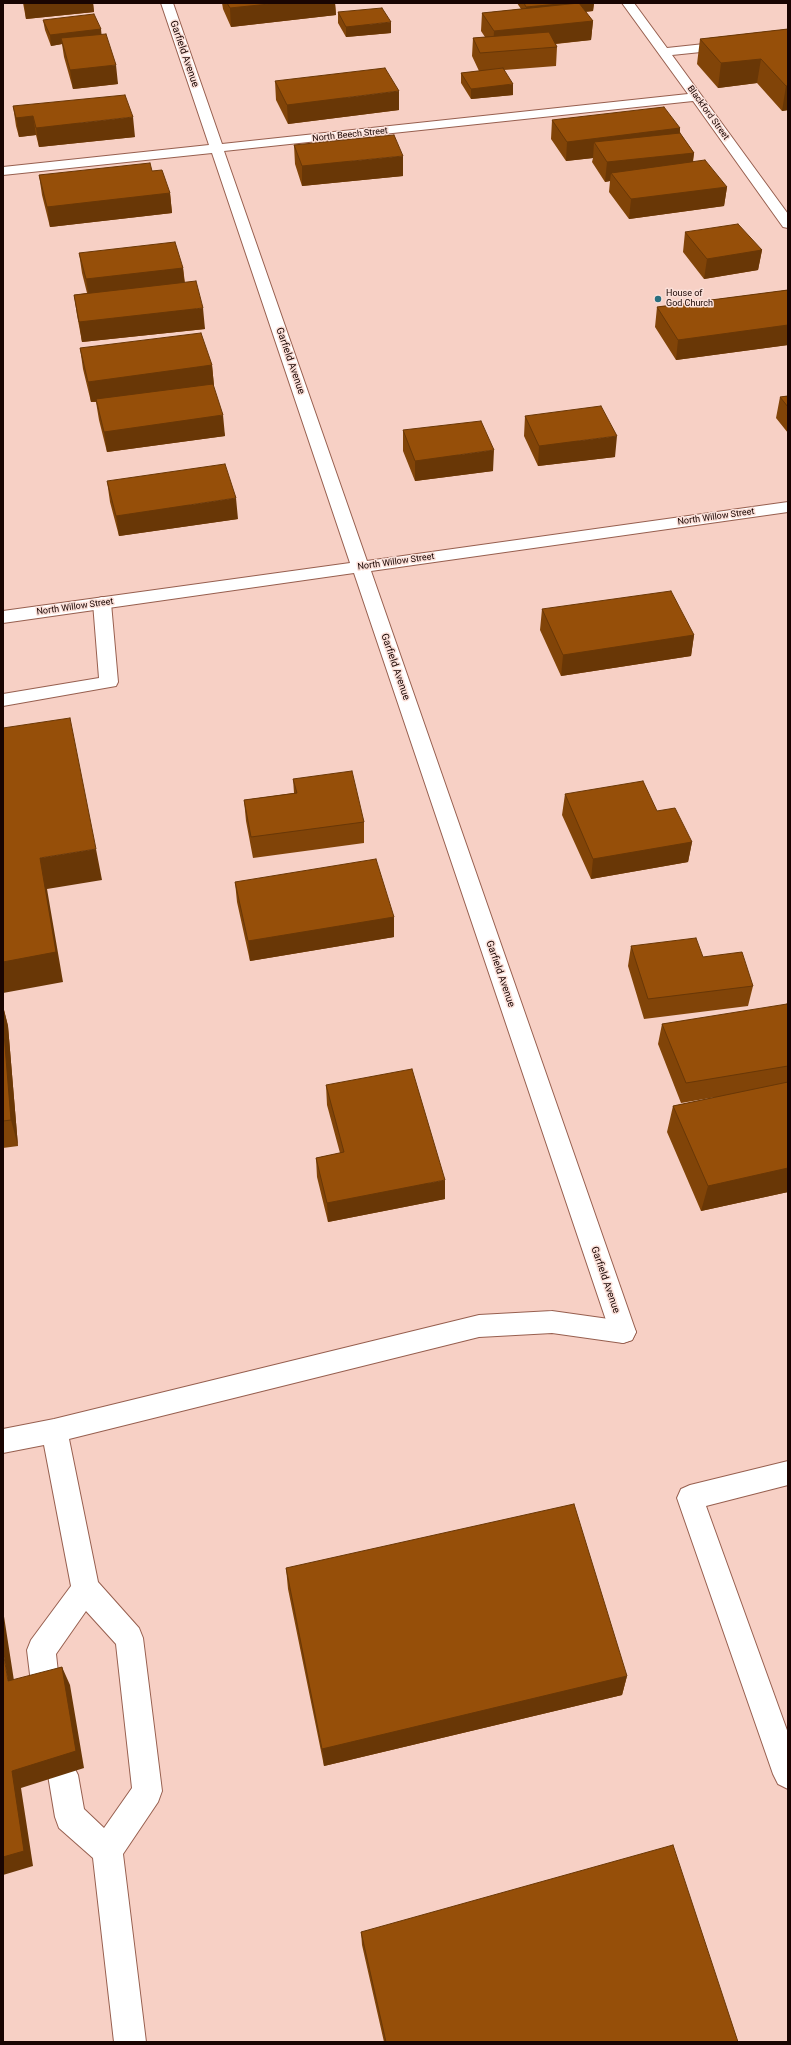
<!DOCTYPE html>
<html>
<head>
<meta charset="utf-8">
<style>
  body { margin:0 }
  #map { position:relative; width:791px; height:2045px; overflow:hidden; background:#f7d0c5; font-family:Roboto,sans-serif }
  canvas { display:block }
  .frame { position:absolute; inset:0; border:4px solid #190502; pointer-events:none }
</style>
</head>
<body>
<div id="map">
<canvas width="791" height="2045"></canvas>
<div class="frame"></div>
</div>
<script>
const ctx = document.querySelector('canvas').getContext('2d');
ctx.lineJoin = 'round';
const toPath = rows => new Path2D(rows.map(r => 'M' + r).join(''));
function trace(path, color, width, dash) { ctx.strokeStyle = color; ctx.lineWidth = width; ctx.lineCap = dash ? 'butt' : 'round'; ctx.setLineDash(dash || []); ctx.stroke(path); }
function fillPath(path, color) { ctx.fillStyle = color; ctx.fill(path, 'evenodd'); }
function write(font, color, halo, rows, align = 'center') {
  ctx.font = font + ' Roboto,sans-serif'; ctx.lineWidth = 3; ctx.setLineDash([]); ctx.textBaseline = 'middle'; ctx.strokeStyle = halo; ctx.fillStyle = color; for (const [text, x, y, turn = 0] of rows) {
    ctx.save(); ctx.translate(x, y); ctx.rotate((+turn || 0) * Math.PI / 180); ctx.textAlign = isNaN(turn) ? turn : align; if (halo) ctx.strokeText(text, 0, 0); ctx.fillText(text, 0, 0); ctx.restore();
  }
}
const service = toPath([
  [102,597,108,599,111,603,118,682,116,686,3,706,3,694,99,678,93,603,96,599,102,597],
  [552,1311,623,1321,632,1324,636,1332,632,1340,623,1343,552,1333,479,1337,69,1439,98,1582,139,1628,143,1638,162,1791,158,1802,123,1854,146,2042,114,2042,93,1858,59,1828,55,1817,48,1775,53,1765,63,1760,73,1765,78,1775,84,1809,104,1828,132,1788,116,1644,86,1611,56,1654,60,1691,56,1701,46,1705,36,1701,32,1691,27,1650,31,1640,71,1586,44,1445,3,1453,3,1429,54,1419,479,1315,552,1311],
  [788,1461,788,1485,706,1506,788,1733,788,1789,778,1784,773,1774,677,1498,681,1489,690,1485,788,1461]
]);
const minor = toPath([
  [161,3,173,3,222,144,688,94,622,3,634,3,667,48,788,35,788,43,672,55,788,214,788,228,783,227,693,101,224,151,367,561,788,502,788,512,371,571,636,1332,632,1340,623,1343,614,1340,610,1332,354,573,3,623,3,611,350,563,212,153,3,175,3,167,209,145,161,3]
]);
const wall = toPath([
  [23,3,93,3,94,12,26,19],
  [222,3,335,3,336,15,231,27,223,9],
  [517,3,594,3,593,11,585,12,593,21,591,40,556,44,557,47,556,66,504,70,513,95,471,99,461,83,461,73,479,71,472,56,473,38,485,37,481,31,482,13,521,9],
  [338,12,391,33,346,37,338,23],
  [43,20,101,29,101,34,118,84,73,89,64,57,62,44,51,46,45,30],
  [788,29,788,110,782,111,757,83,718,88,697,64,700,39],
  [275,81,399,110,288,124,276,100],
  [13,106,135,137,39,147,36,135,19,137,16,126],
  [552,120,680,128,680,133,694,153,693,162,727,187,724,206,629,219,609,192,610,181,605,182,592,162,593,158,566,161,551,139],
  [294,145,403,176,302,186,295,164],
  [152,171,170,193,172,213,50,227,42,195,39,175],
  [685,232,762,250,758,270,704,279,683,252],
  [79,253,183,268,185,283,205,329,82,342,77,315,74,295,87,293,82,273],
  [788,290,788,345,676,360,655,327,657,307],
  [80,348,212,365,214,386,213,386,225,436,107,452,99,420,96,402,91,402,83,369],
  [788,396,788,433,776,418,780,397],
  [525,416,615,457,538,466,524,436],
  [403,430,493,471,415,481,403,451],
  [107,481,238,519,119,536,110,502],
  [542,609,694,635,691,656,561,676,540,630],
  [293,779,364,822,364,843,253,858,246,821,244,800,294,793],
  [565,794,657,811,692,842,688,862,591,879,562,815],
  [235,882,394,917,394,937,250,961,237,902],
  [631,946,703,957,753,986,748,1006,644,1019,628,966],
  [3,1006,8,1026,18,1146,3,1148],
  [788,1006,788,1192,701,1211,667,1132,673,1106,716,1097,681,1103,658,1044,662,1024],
  [326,1085,445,1199,328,1222,317,1177,316,1158,340,1153,327,1105],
  [286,1568,627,1676,622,1695,324,1766,288,1589],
  [361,1932,738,2042,384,2042,362,1945]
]);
const shadedWall = toPath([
  [24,3,93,3,94,12,26,19],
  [279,3,335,3,336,15,231,27,230,8],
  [570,3,594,3,593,11,526,17,526,7],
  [593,21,591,40,493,50,494,31],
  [391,22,391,33,346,37,346,27],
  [101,29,102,39,61,38,62,44,51,46,50,35],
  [761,59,757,83,718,88,721,63],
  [116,65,118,84,73,89,70,70],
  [513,84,513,95,471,99,471,89],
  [786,86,788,86,788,110,782,111],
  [399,91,399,110,288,124,287,105],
  [33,116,36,135,19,137,16,118],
  [133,117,135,137,39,147,36,128],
  [680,128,678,147,594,142,593,158,566,161,567,142],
  [694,153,691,172,611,173,610,181,605,182,607,162],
  [403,156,403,176,302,186,302,166],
  [727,187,724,206,629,219,631,199],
  [170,193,172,213,50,227,47,207],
  [762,250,758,270,704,279,707,259],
  [183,268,185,288,89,300,86,279],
  [203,308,205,329,82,342,79,322],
  [788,325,788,345,676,360,678,340],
  [212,365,214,386,91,402,88,382],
  [223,415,225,436,107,452,104,432],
  [617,436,615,457,538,466,539,446],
  [494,450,493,471,415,481,415,461],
  [236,498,238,519,119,536,116,516],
  [694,635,691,656,561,676,563,655],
  [692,842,688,862,591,879,593,859],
  [96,849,102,880,47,889,63,982,3,993,3,962,40,858],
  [394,917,394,937,250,961,248,941],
  [3,1006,8,1026,18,1146,11,1120,3,1021],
  [788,1168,788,1192,701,1211,708,1186],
  [445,1180,445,1199,328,1222,327,1203],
  [3,1610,17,1700,8,1681,3,1651],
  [62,1667,70,1685,84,1768,21,1788,33,1866,3,1875,3,1857,12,1771],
  [627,1676,622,1695,324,1766,322,1749]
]);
const building = toPath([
  [227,3,279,3,230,8,227,3],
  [524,3,570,3,526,7,524,3],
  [579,3,593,21,494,31,482,13,579,3],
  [382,8,391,22,346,27,338,12,382,8],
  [94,14,101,29,50,35,43,20,94,14],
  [788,29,788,86,786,86,761,59,721,63,700,39,788,29],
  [549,32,557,47,480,53,473,38,549,32],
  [106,34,116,65,70,70,61,38,106,34],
  [385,68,399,91,287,105,275,81,385,68],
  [503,68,513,84,471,89,461,73,503,68],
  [125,95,133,117,36,128,33,116,16,118,13,106,125,95],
  [664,107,680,128,567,142,552,120,664,107],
  [680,133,694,153,607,162,594,142,680,133],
  [394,135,403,156,302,166,294,145,394,135],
  [705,160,727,187,631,199,611,173,705,160],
  [150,163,152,171,162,170,170,193,47,207,39,175,150,163],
  [738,224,762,250,707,259,685,232,738,224],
  [175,242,183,268,86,279,79,253,175,242],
  [196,281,203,308,79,322,74,295,196,281],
  [788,290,788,325,678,340,657,307,788,290],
  [201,333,212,365,88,382,80,348,201,333],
  [213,384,223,415,104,432,96,399,213,384],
  [788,396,788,407,780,397,788,396],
  [601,406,617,436,539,446,525,416,601,406],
  [481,421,494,450,415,461,403,430,481,421],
  [225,464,236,498,116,516,107,481,225,464],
  [671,591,694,635,563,655,542,609,671,591],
  [70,718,96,849,40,858,56,952,3,962,3,728,70,718],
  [352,771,364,822,251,837,244,800,297,793,293,779,352,771],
  [643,781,657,811,675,808,692,842,593,859,565,794,643,781],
  [376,859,394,917,248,941,235,882,376,859],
  [696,938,703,957,742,952,753,986,648,999,631,946,696,938],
  [787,1004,788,1006,788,1066,686,1083,662,1024,787,1004],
  [3,1021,11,1120,3,1121,3,1021],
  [412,1069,445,1180,327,1203,316,1158,344,1152,326,1085,412,1069],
  [788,1082,788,1168,708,1186,673,1106,788,1082],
  [574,1504,627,1676,322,1749,286,1568,574,1504],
  [3,1651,8,1681,62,1667,76,1751,12,1771,24,1851,3,1857,3,1651],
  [673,1845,738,2042,386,2042,361,1932,673,1845]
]);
const markers = [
  [658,299,4,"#2b6f7f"]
];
const farStreetnames = [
  ["Blackford Street",708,113,54],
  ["North Beech Street",350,135,-6],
  ["North Willow Street",716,517,-8],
  ["North Willow Street",396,562,-8],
  ["North Willow Street",75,607,-8]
];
const farPoinames = [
  ["House of",666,294],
  ["God Church",666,304]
];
const streetNames = [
  ["Garfield Avenue",184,54,71],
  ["Garfield Avenue",290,361,71],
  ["Garfield Avenue",395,667,71],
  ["Garfield Avenue",500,974,71],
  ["Garfield Avenue",605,1280,71]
];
trace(service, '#975f4f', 2);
trace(minor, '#975f4f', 2);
fillPath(service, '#fff');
fillPath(minor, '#fff');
fillPath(wall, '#814408');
fillPath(shadedWall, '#693706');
fillPath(building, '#964f09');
trace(building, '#693706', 1);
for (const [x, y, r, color] of markers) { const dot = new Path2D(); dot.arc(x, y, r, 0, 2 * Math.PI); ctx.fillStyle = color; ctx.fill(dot); trace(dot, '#fbe0d9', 1.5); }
write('9px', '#190502', '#fbe0d9', farStreetnames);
write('9px', '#190502', '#fbe0d9', farPoinames, 'left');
write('10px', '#190502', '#fbe0d9', streetNames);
</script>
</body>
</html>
